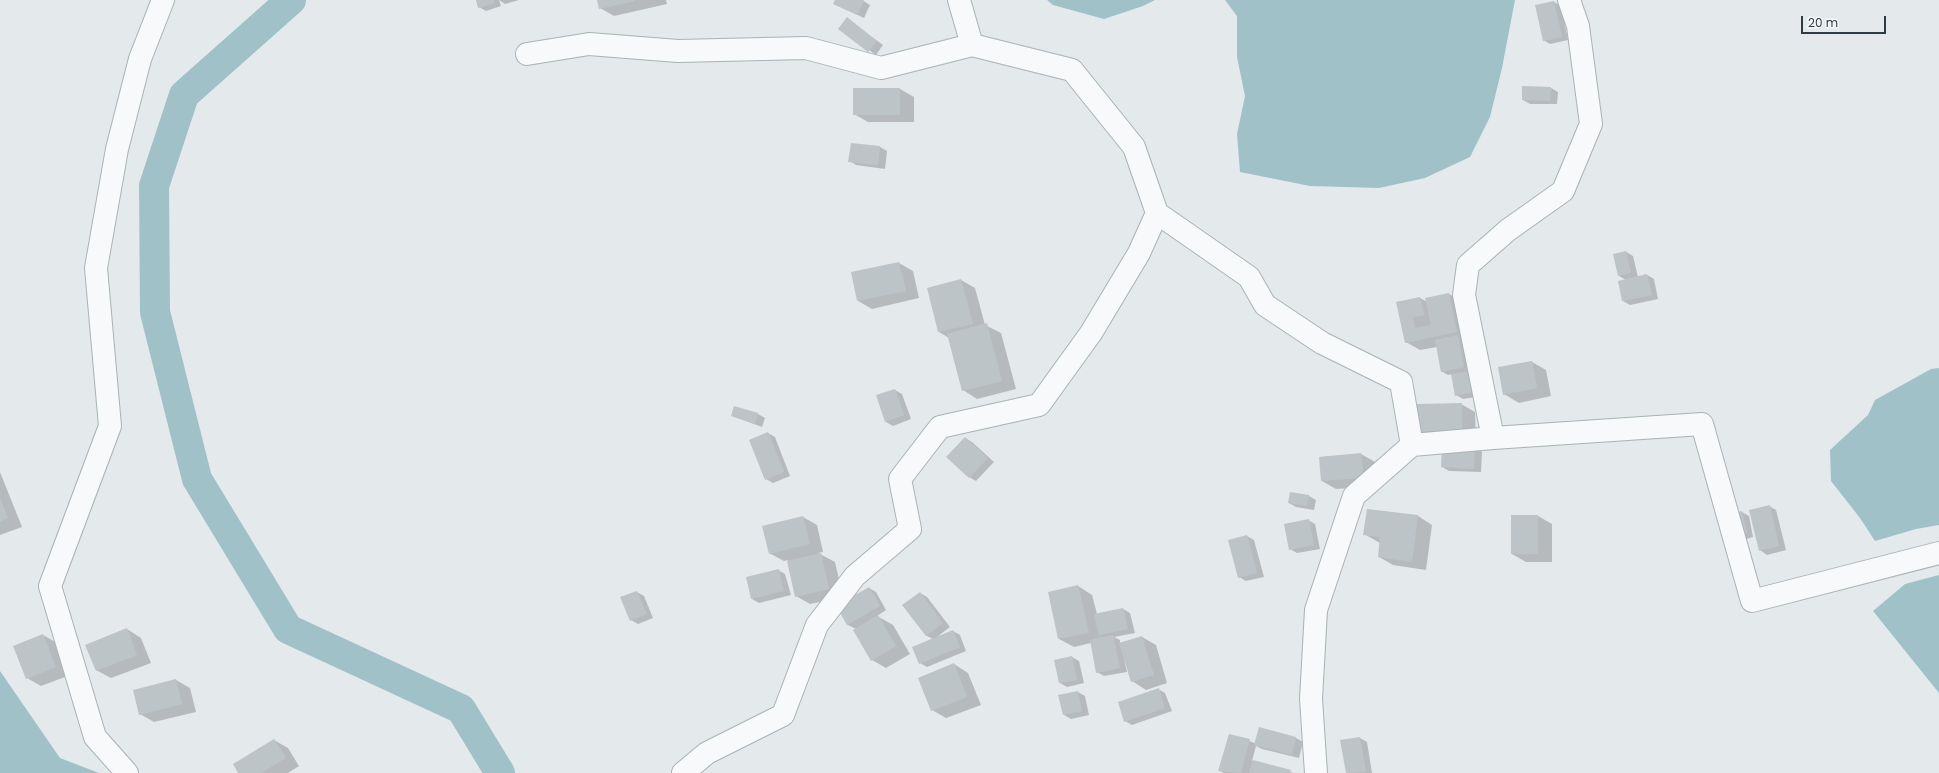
<!DOCTYPE html>
<html>
<head>
<meta charset="utf-8">
<style>
  body { margin:0 }
  #map { position:relative; width:1939px; height:773px; overflow:hidden; background:#e4e9eb; font-family:Poppins,sans-serif }
  canvas { display:block }
  .scale { position:absolute; left:1801px; top:16px; width:85px; height:18px; box-sizing:border-box; border:2px solid #2c3c43; border-top:0; padding-left:5px; font-size:12px; line-height:14px; white-space:nowrap; color:#2c3c43; -webkit-text-stroke:3px #f4f7f9; paint-order:stroke }
</style>
</head>
<body>
<div id="map">
<canvas width="1939" height="773"></canvas>
<div class="scale">20 m</div>
</div>
<script>
const ctx = document.querySelector('canvas').getContext('2d');
ctx.lineJoin = 'round';
function fillPath(path, color) { ctx.fillStyle = color; ctx.fill(path, 'evenodd'); }
const toPath = rows => new Path2D(rows.map(r => 'M' + r).join(''));
function trace(path, color, width, dash) { ctx.strokeStyle = color; ctx.lineWidth = width; ctx.lineCap = dash ? 'butt' : 'round'; ctx.setLineDash(dash || []); ctx.stroke(path); }
const water = toPath([
  [1047,0,1155,0,1143,6,1104,19,1053,5],
  [1225,0,1515,0,1502,68,1490,117,1470,157,1425,178,1379,188,1310,186,1240,172,1237,134,1245,96,1237,57,1237,16],
  [1939,368,1939,525,1916,529,1875,541,1860,518,1831,481,1830,450,1868,415,1875,400,1931,369],
  [1939,575,1939,693,1873,611,1905,584],
  [0,671,60,758,99,773,0,773]
]);
const shadow = toPath([
  [477,0,519,0,505,4,499,0,501,6,486,11,479,7],
  [598,0,666,0,667,4,614,16,600,8],
  [836,0,862,0,870,5,864,18,841,7],
  [1554,2,1561,6,1568,40,1550,44,1543,40],
  [847,19,883,45,876,55,840,29],
  [1551,88,1558,92,1557,104,1530,104,1523,100],
  [854,89,900,89,914,97,914,122,868,122,854,114],
  [880,147,887,151,885,169,856,165,850,161],
  [1626,252,1633,256,1638,277,1647,275,1654,279,1658,299,1630,305,1623,301,1626,280,1619,276],
  [899,263,913,271,919,298,872,309,858,301],
  [961,280,975,288,985,325,1001,333,1016,389,977,399,963,390,949,338,939,332],
  [1449,294,1463,302,1482,396,1463,399,1456,395,1452,374,1448,375,1441,371,1437,347,1420,350,1406,342,1397,302,1420,298,1427,302],
  [1532,362,1546,370,1551,396,1519,403,1504,394],
  [895,390,902,394,911,419,893,426,886,422],
  [1461,404,1475,412,1476,438,1432,440,1418,432],
  [758,414,765,418,762,427,732,416],
  [768,433,775,437,790,476,773,483,766,479],
  [965,438,972,442,994,462,976,481,969,477],
  [1475,448,1482,452,1481,472,1449,471,1442,467],
  [1361,454,1375,462,1377,486,1336,489,1322,481,1320,457],
  [0,472,22,527,0,535],
  [1291,493,1309,496,1316,500,1314,510,1296,507,1289,503],
  [1769,506,1776,510,1786,550,1767,555,1760,550],
  [1368,510,1418,516,1432,525,1426,570,1393,565,1379,557,1380,543,1364,534],
  [1742,512,1749,516,1753,537,1746,539,1740,535],
  [1538,516,1552,524,1552,562,1526,562,1512,554],
  [803,517,817,525,823,552,818,553,835,562,843,597,810,604,796,596,788,560,784,561,769,553],
  [1308,520,1315,524,1320,549,1297,553,1290,549],
  [1247,536,1254,540,1264,577,1246,581,1239,577],
  [778,570,785,574,791,595,759,603,752,599],
  [1078,586,1092,595,1097,614,1123,609,1130,613,1135,633,1114,637,1120,640,1120,643,1142,637,1156,645,1167,683,1146,690,1132,681,1125,659,1124,659,1127,672,1104,676,1097,672,1091,643,1074,647,1059,639],
  [869,588,876,592,886,610,877,616,893,625,910,654,886,668,872,660,856,629,848,625,837,607],
  [637,592,644,596,653,618,638,624,631,620,622,598],
  [920,593,927,597,950,627,937,637,953,631,960,635,966,651,927,667,920,663,933,639,927,636,904,606],
  [127,629,141,638,151,663,111,678,96,670],
  [43,635,57,643,70,675,41,686,27,678],
  [1072,657,1079,661,1084,683,1067,687,1060,683],
  [954,664,968,673,981,705,946,718,932,710],
  [176,680,190,688,196,712,154,722,140,714],
  [1158,689,1165,693,1172,711,1132,725,1125,721],
  [1078,692,1085,696,1089,715,1071,719,1064,715],
  [1260,729,1296,738,1303,742,1299,758,1262,749,1256,746,1252,761,1294,773,1224,773,1220,771,1229,735,1255,743],
  [1360,738,1367,742,1372,773,1347,773,1341,741],
  [274,740,288,748,299,766,288,773,240,773]
]);
const canal = toPath([
  [291,0,184,95,154,186,155,312,197,479,288,629,461,709,500,773]
]);
const building = toPath([
  [476,0,494,0,494,3,478,8],
  [597,0,635,0,635,1,599,9],
  [835,0,864,0,857,15,833,4],
  [1554,1,1562,37,1543,41,1535,5],
  [847,17,877,41,868,52,838,29],
  [1522,86,1551,87,1550,101,1522,100],
  [853,88,900,88,900,115,853,115],
  [851,143,880,146,878,165,848,162],
  [1626,251,1631,273,1618,276,1613,254],
  [899,262,906,291,857,301,851,272],
  [1647,274,1652,295,1622,301,1618,281],
  [961,279,973,324,938,332,927,288],
  [1449,293,1457,332,1405,343,1396,302,1420,297,1424,315,1413,317,1415,328,1431,325,1425,298],
  [987,323,1002,381,962,391,947,334],
  [1458,335,1464,367,1441,372,1435,340],
  [1532,361,1537,388,1503,395,1498,367],
  [1471,371,1475,392,1455,396,1451,374],
  [895,389,904,415,885,422,876,395],
  [1462,403,1462,430,1417,432,1417,404],
  [734,406,758,413,755,424,731,416],
  [768,432,784,472,765,480,749,440],
  [965,437,988,458,969,478,946,457],
  [1442,445,1475,447,1474,469,1441,467],
  [1361,453,1364,478,1321,481,1319,457],
  [1290,492,1309,495,1307,506,1288,503],
  [0,498,8,518,0,522],
  [1770,505,1779,546,1759,551,1749,510],
  [1367,509,1418,515,1412,562,1378,557,1380,537,1363,535],
  [1742,511,1747,533,1739,535,1733,513],
  [1511,515,1538,515,1538,554,1511,554],
  [803,516,810,544,769,554,762,526],
  [1309,519,1314,545,1289,550,1284,524],
  [1247,535,1257,573,1238,578,1228,540],
  [821,553,829,589,795,597,787,561],
  [779,569,784,591,751,599,746,577],
  [1078,585,1089,633,1058,639,1048,592],
  [869,587,880,606,847,625,836,606],
  [637,591,647,614,630,621,620,597],
  [920,592,943,623,926,636,902,605],
  [1123,608,1128,629,1099,635,1094,614],
  [878,615,896,646,871,661,853,630],
  [127,628,137,655,96,671,85,645],
  [953,630,960,647,919,664,912,647],
  [43,634,56,667,26,679,13,646],
  [1113,635,1120,668,1096,673,1090,640],
  [1142,636,1154,675,1131,682,1119,643],
  [1072,656,1077,680,1059,683,1054,660],
  [954,663,967,697,931,711,918,678],
  [176,679,182,704,139,715,133,690],
  [1159,688,1165,708,1124,722,1118,702],
  [1078,691,1082,711,1063,715,1058,695],
  [1259,727,1296,737,1292,755,1254,745],
  [1229,734,1250,739,1241,773,1218,771],
  [1360,737,1366,772,1346,773,1340,740],
  [274,739,286,758,261,773,238,773,233,764],
  [1253,760,1291,770,1290,773,1249,773]
]);
const street = toPath([
  [959,0,972,45],
  [1569,0,1578,26,1591,124,1563,191,1508,230,1468,265,1464,295,1493,438,1702,424,1752,601,1939,553],
  [527,54,589,44,678,51,806,48,881,68,972,45,1072,70,1134,147,1157,213,1249,277,1265,305,1322,343,1401,382,1412,445],
  [127,773,95,737,50,586,110,426,96,268,117,149,140,59,163,0],
  [683,773,707,753,783,715,817,625,855,576,910,529,900,479,940,427,1039,405,1091,333,1139,253,1157,213],
  [1316,773,1311,699,1316,610,1354,496,1412,445,1493,438]
]);
fillPath(water, '#a1c1c9');
fillPath(shadow, '#0003');
trace(canal, '#a1c1c9', 30);
fillPath(building, '#bcc4c8');
trace(street, '#a9b2b5', 24);
trace(street, '#f7f9fa', 22);
</script>
</body>
</html>
